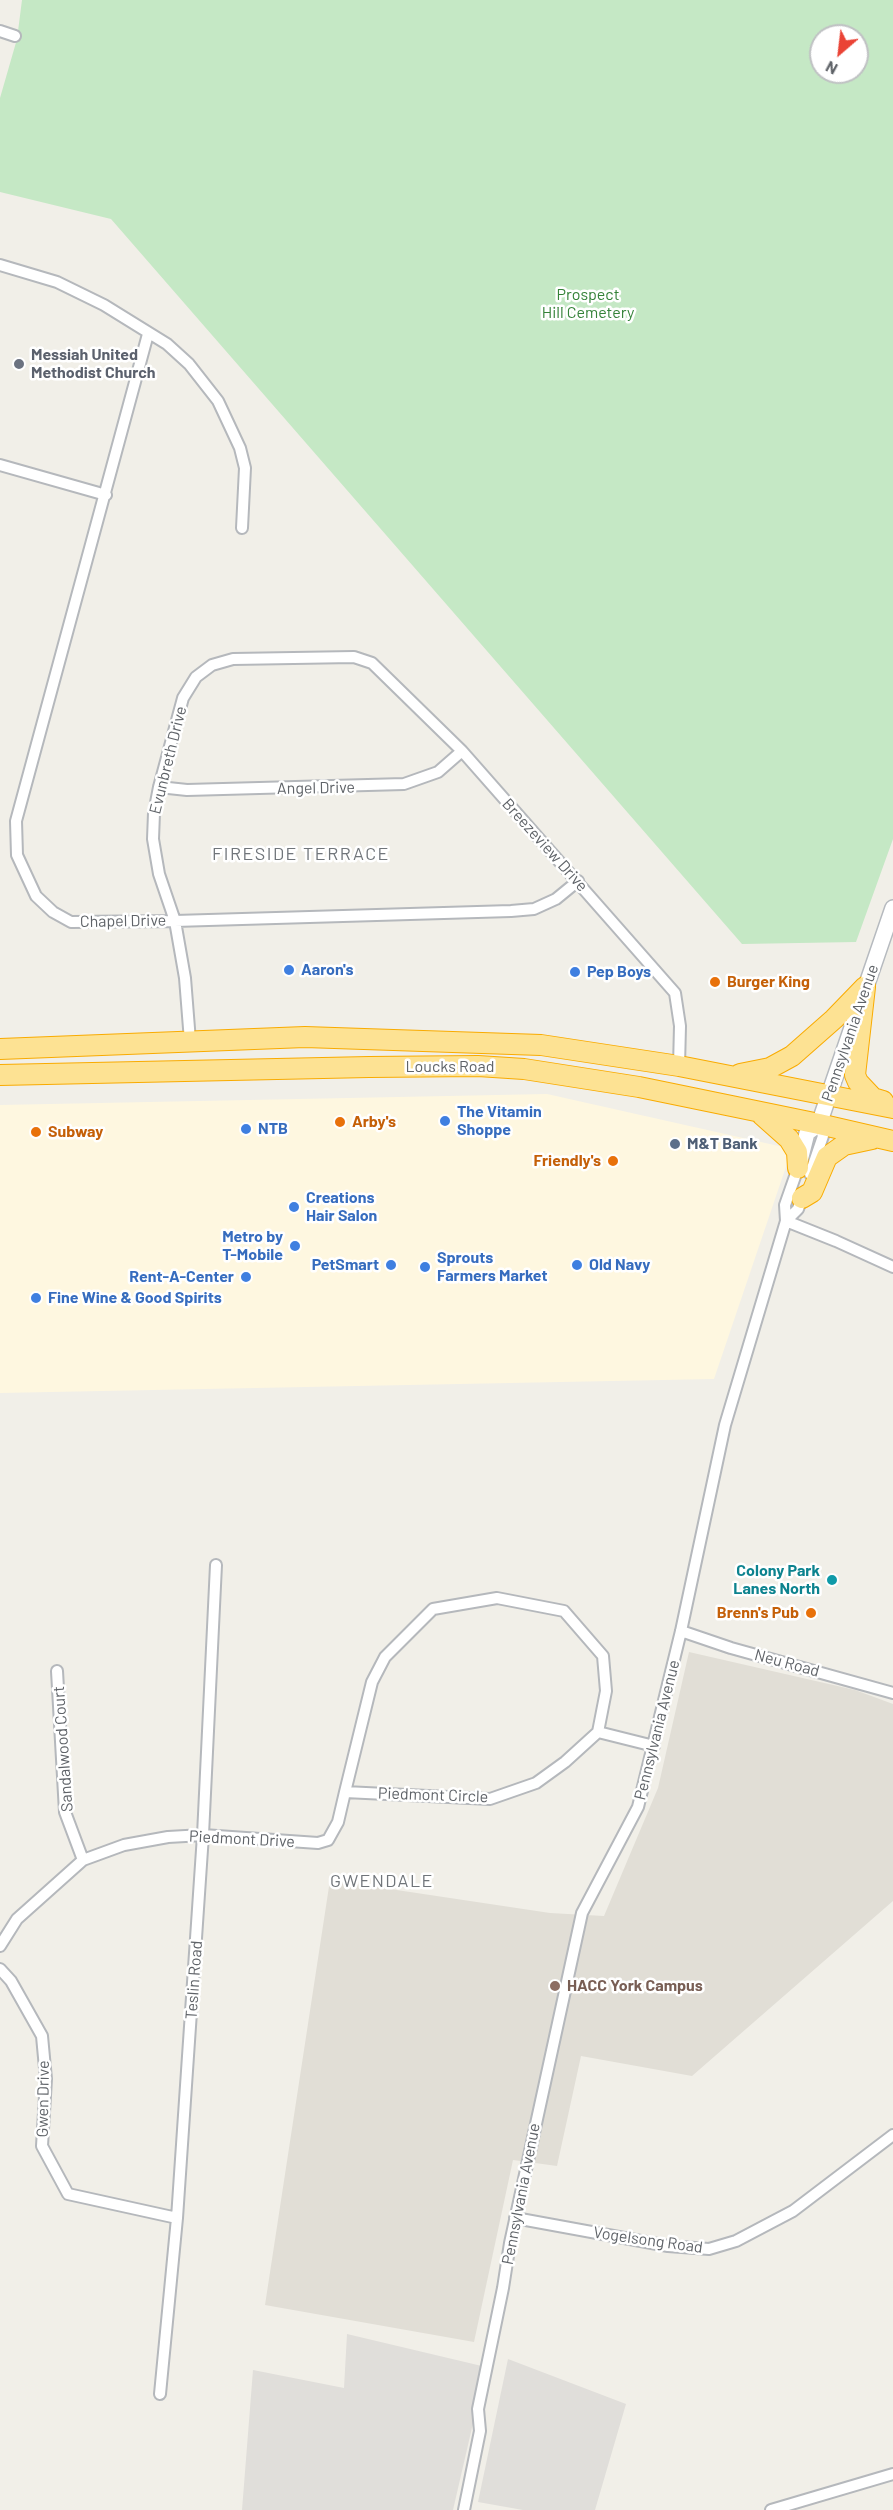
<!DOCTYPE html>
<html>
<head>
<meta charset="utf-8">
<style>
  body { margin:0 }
  #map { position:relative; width:893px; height:2510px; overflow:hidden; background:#f1efe8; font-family:Barlow,sans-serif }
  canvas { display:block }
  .north { position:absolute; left:809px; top:24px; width:60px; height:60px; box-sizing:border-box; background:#fff; border:2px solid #bfc1c3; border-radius:50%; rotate:208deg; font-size:16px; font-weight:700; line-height:24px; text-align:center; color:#5f6368 }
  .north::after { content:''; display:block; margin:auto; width:21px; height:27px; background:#ea4335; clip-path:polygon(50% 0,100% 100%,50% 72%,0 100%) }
</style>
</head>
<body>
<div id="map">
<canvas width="893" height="2510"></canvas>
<div class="north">N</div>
</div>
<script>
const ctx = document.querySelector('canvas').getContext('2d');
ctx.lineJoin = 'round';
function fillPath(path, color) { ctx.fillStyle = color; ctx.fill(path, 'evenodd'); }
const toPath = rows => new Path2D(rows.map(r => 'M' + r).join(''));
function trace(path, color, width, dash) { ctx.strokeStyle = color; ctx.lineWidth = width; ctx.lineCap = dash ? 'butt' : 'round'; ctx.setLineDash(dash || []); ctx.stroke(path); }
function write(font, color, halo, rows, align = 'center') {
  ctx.font = font + ' Barlow,sans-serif'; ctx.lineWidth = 5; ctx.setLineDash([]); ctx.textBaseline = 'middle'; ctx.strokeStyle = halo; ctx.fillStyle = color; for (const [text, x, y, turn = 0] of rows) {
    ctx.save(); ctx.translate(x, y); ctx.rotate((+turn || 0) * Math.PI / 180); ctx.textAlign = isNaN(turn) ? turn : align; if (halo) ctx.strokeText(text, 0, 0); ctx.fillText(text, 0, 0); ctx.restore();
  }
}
const commercial = toPath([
  [547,1094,792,1149,714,1379,0,1393,0,1105]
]);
const industrial = toPath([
  [347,2334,486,2367,453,2510,242,2510,253,2370,344,2388],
  [508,2359,626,2404,595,2510,523,2510,478,2502]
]);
const education = toPath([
  [689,1652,855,1690,893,1704,893,1901,692,2076,581,2056,557,2166,513,2160,474,2342,265,2305,330,1880,550,1913,604,1916,658,1788]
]);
const green = toPath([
  [22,0,893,0,893,839,856,942,742,944,111,219,0,192,0,98,17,39],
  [821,36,857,36,857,72,821,72]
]);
const street = toPath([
  [0,31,15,36],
  [0,265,57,282,104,305,167,344,189,364,218,401,240,448,245,468,242,528],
  [148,334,16,821,17,855,36,896,53,912,71,922,175,921,511,911,534,909,556,899,578,881],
  [0,465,106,495],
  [159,787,187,790,404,784,438,772,462,751],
  [190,1041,185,978,175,921,159,874,153,839,154,813,159,787,183,698,196,677,212,665,233,659,354,657,372,663,462,751,675,993,680,1026,679,1066],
  [810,1174,823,1136,819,1124],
  [786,1221,836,1241,893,1267],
  [786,1221,798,1209,803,1195],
  [681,1631,731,1648,893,1693],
  [57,1671,65,1812,83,1860],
  [598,1732,654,1746],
  [0,1946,17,1919,83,1860,124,1845,168,1837,203,1835,318,1843,328,1840,338,1822,345,1792,372,1682,385,1657,433,1609,497,1598,564,1611,603,1656,606,1691,598,1732,565,1762,536,1783,490,1799,345,1792],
  [0,1969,11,1981,42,2036,46,2079,42,2146,68,2194,177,2218],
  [515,2218,668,2246,709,2249,736,2241,793,2211,893,2135],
  [160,2394,177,2218,203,1835,216,1565],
  [464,2510,480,2431,478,2409,503,2288,510,2243,582,1913,638,1807,681,1631,725,1425,786,1221,785,1205,798,1168],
  [771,2510,893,2474]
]);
const secondary = toPath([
  [799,1165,807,1133,819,1124,893,908]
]);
const highway = toPath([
  [865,987,855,1075,858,1082,873,1098,883,1101],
  [0,1049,305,1037,541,1045,679,1066,893,1108],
  [740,1074,770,1068,792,1056,834,1019,865,987],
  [0,1075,369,1067,478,1066,524,1069,639,1087,819,1124,893,1141],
  [762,1115,789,1139,797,1152,798,1168],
  [802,1198,812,1192,827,1157,844,1145,872,1139]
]);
const markers = [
  [19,364,6,"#6b7280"],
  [289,970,6,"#3f7fe0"],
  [575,972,6,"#3f7fe0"],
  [715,982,6,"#e8710a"],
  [445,1121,6,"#3f7fe0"],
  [340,1122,6,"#e8710a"],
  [246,1129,6,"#3f7fe0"],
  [36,1132,6,"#e8710a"],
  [675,1144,6,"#5c6f8a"],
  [613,1161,6,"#e8710a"],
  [294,1207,6,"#3f7fe0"],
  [295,1246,6,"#3f7fe0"],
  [391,1265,6,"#3f7fe0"],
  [577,1265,6,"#3f7fe0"],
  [425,1267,6,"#3f7fe0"],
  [246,1277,6,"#3f7fe0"],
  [36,1298,6,"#3f7fe0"],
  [832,1580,6,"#0f9aa8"],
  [811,1613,6,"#e8710a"],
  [555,1986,6,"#8d6e63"]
];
const parkNames = [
  ["Prospect",588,295],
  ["Hill Cemetery",588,313]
];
const worshipNames = [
  ["Messiah United",31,355],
  ["Methodist Church",31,373]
];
const streetNames = [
  ["Evunbreth Drive",168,760,-76],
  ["Angel Drive",316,788,-1],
  ["Breezeview Drive",545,845,48],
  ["Chapel Drive",123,921,-1],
  ["Pennsylvania Avenue",850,1033,-71],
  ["Loucks Road",450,1067],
  ["Neu Road",787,1663,15],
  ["Pennsylvania Avenue",657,1730,-76],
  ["Sandalwood Court",63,1749,-94],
  ["Piedmont Circle",433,1795,2],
  ["Piedmont Drive",242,1839,3],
  ["Teslin Road",194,1980,-86],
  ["Gwen Drive",43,2099,-89],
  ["Pennsylvania Avenue",521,2194,-79],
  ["Vogelsong Road",648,2240,8]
];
const shopNames = [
  ["Aaron's",301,970],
  ["Pep Boys",587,972],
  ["The Vitamin",457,1112],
  ["Shoppe",457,1130],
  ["NTB",258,1129],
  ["Creations",306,1198],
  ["Hair Salon",306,1216],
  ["Metro by",283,1237,"right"],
  ["T-Mobile",283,1255,"right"],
  ["Sprouts",437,1258],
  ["Farmers Market",437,1276],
  ["PetSmart",379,1265,"right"],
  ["Old Navy",589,1265],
  ["Rent-A-Center",234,1277,"right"],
  ["Fine Wine & Good Spirits",48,1298]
];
const foodNames = [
  ["Burger King",727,982],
  ["Arby's",352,1122],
  ["Subway",48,1132],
  ["Friendly's",601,1161,"right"],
  ["Brenn's Pub",799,1613,"right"]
];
const serviceNames = [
  ["M&T Bank",687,1144]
];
const cultureNames = [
  ["Colony Park",820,1571],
  ["Lanes North",820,1589]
];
const educationNames = [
  ["HACC York Campus",567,1986]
];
const neighbourhoodNames = [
  ["FIRESIDE TERRACE",301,854],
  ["GWENDALE",382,1881]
];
fillPath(commercial, '#fef7e0');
fillPath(industrial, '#e0deda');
fillPath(education, '#e1ded6');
fillPath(green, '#c5e8c5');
trace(street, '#b5b8bc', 14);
trace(secondary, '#b6babf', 18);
trace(highway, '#f9ab00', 22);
trace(street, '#fff', 10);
trace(secondary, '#fff', 15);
trace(highway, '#fde293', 20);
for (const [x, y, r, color] of markers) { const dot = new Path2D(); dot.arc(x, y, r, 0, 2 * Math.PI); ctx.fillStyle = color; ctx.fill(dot); trace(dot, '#fff', 2); }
write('16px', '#348238', '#fff', parkNames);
write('bold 16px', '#5b616d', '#fff', worshipNames, 'left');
write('16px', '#5f6368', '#fff', streetNames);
write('bold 16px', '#366cbe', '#fff', shopNames, 'left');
write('bold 16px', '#c56008', '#fff', foodNames, 'left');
write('bold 16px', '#4e5e75', '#fff', serviceNames, 'left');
write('bold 16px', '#0d838f', '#fff', cultureNames, 'right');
write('bold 16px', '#785e54', '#fff', educationNames, 'left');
ctx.letterSpacing = '1.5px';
write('18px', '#70757a', '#fff', neighbourhoodNames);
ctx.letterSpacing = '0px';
</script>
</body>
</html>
